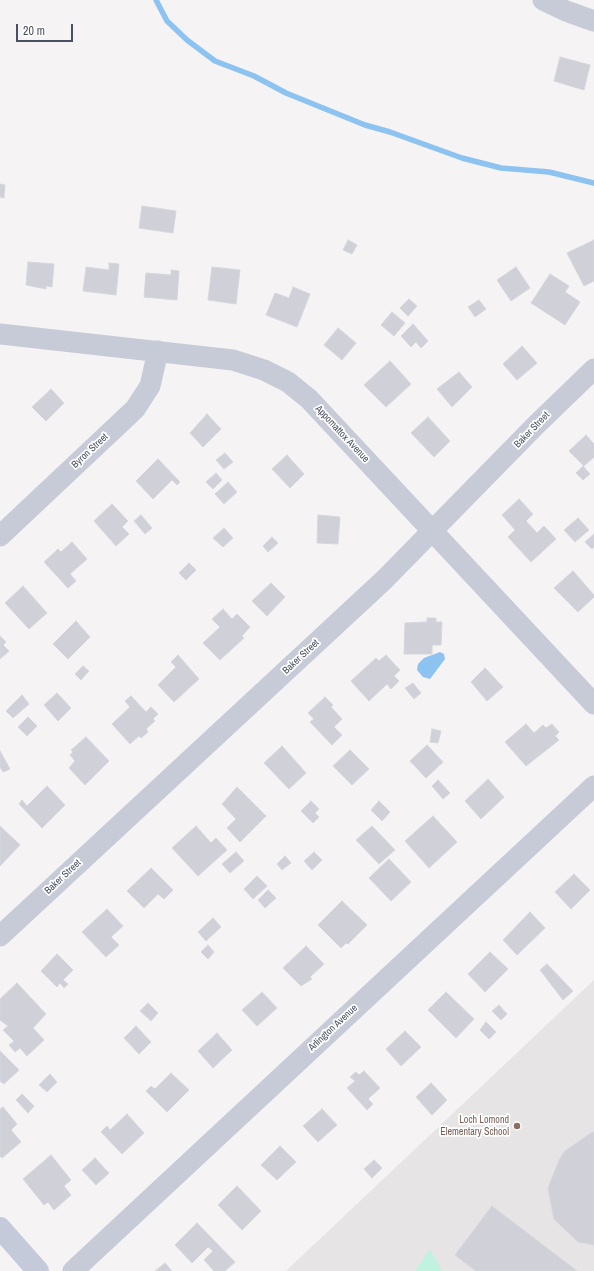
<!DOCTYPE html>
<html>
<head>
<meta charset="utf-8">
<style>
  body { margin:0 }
  #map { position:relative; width:594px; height:1271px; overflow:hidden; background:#f5f3f3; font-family:"Archivo Narrow",sans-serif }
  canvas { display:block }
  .scale { position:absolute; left:16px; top:24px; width:57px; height:18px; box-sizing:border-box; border:2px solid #495061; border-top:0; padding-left:5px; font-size:12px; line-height:14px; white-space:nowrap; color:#495061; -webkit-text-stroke:3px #fff; paint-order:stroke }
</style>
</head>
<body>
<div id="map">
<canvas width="594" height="1271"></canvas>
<div class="scale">20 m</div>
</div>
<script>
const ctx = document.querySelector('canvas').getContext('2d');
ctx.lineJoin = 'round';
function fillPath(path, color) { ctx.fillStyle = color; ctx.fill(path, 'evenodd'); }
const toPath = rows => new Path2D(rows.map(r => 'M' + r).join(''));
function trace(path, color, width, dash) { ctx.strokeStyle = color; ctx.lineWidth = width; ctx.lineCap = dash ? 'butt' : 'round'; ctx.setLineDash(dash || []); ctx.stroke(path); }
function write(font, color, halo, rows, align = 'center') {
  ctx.font = font + ' "Archivo Narrow",sans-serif'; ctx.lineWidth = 3.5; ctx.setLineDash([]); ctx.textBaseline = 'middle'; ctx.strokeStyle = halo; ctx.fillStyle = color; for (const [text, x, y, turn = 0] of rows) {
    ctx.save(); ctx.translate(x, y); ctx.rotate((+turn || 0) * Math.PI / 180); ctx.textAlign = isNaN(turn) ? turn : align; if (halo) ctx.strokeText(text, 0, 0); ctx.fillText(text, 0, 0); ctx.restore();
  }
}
const education = toPath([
  [594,980,594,1271,286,1271]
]);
const green = toPath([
  [430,1249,442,1271,415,1271]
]);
const water = toPath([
  [440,652,444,654,445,659,430,679,423,677,417,670,418,664,424,658]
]);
const stream = toPath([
  [156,0,167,21,187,40,215,61,254,76,286,93,365,125,390,132,462,158,501,168,549,172,594,183]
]);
const building = toPath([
  [560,57,590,65,584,90,554,81,560,57],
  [0,184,5,185,4,198,0,197,0,184],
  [142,206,176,211,173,233,139,228,142,206],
  [348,240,357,245,352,254,343,250,348,240],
  [594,240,594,281,584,286,567,253,594,240],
  [28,262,54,264,52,287,46,286,46,289,26,285,28,262],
  [109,263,119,264,116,295,83,291,86,267,109,270,109,263],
  [212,267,240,270,236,304,208,300,212,267],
  [516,267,530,288,511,301,497,280,516,267],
  [171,270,179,271,177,300,144,297,146,273,171,275,171,270],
  [550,274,569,286,565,292,580,302,565,325,531,303,550,274],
  [293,287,310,294,297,327,266,315,275,293,289,298,293,287],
  [409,299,417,306,408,316,400,308,409,299],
  [479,300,486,309,475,317,468,307,479,300],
  [392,312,405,323,394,336,381,325,392,312],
  [413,324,428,341,421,348,416,342,411,347,401,336,413,324],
  [338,328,356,343,342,360,324,345,338,328],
  [522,346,537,363,517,380,503,364,522,346],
  [390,361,411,384,386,407,364,385,390,361],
  [459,372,472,387,452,407,437,389,459,372],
  [51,389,64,403,46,421,32,407,51,389],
  [207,414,221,429,203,447,190,433,207,414],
  [428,417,450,441,434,457,411,433,428,417],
  [586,435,594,444,594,457,584,466,569,451,586,435],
  [225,453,233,462,224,469,216,460,225,453],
  [287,455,304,474,290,488,272,469,287,455],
  [158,459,180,482,177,485,172,480,153,499,136,481,158,459],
  [583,466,590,474,583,480,576,473,583,466],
  [216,473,222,480,213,489,206,482,216,473],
  [228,482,237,492,224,504,215,494,228,482],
  [519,499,533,514,526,521,537,533,544,526,556,539,531,562,508,537,515,530,502,515,519,499],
  [112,504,128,521,122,527,129,534,116,546,94,521,112,504],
  [141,515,152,528,145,534,134,521,141,515],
  [318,515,340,517,338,544,317,543,318,515],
  [578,518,589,530,575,542,564,530,578,518],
  [224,528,233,538,223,547,213,538,224,528],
  [594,534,594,547,592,549,585,542,594,534],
  [272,537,278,543,268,552,263,546,272,537],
  [72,542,87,559,70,574,76,581,68,588,44,562,58,549,61,552,72,542],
  [189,563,196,570,186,580,179,573,189,563],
  [573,571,594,595,594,597,578,612,554,588,573,571],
  [271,583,285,597,267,616,252,601,271,583],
  [23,586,47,613,29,629,5,603,23,586],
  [223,609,232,619,237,614,250,627,242,636,244,638,220,660,203,643,220,627,212,619,223,609],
  [427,618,436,618,436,622,442,622,441,645,432,645,432,654,404,654,405,623,427,622,427,618],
  [76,621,90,637,68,659,53,644,76,621],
  [0,636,6,642,3,645,9,651,0,659,0,636],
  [178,655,199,679,174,702,158,685,176,667,171,662,178,655],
  [386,655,400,670,394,676,399,681,391,689,387,684,369,701,351,681,376,658,379,661,386,655],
  [83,666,89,671,81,680,75,674,83,666],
  [485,668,503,687,487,701,471,682,485,668],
  [413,683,421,693,414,699,405,688,413,683],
  [57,693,71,708,58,721,44,705,57,693],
  [22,695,29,704,13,718,6,711,22,695],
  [131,696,146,712,151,707,158,714,153,719,155,721,146,729,148,732,141,738,139,736,130,744,112,724,130,707,125,701,131,696],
  [325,697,333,705,331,707,342,719,334,727,342,735,332,745,310,722,314,719,308,713,325,697],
  [28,717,37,726,27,736,18,727,28,717],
  [526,724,534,733,543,725,546,728,552,724,559,732,555,736,559,740,526,766,505,742,526,724],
  [432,729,441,731,438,743,430,742,432,729],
  [86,737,109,761,85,785,69,768,75,761,70,755,73,752,71,750,86,737],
  [427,745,443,762,426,778,410,761,427,745],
  [282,746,306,773,289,789,264,763,282,746],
  [350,750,369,769,352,785,333,766,350,750],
  [0,751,10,769,3,772,0,767,0,751],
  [488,779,504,797,481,819,465,801,488,779],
  [438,780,450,793,443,799,432,786,438,780],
  [47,786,65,805,42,828,19,804,22,800,27,806,47,786],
  [237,787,266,816,240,842,227,828,236,819,222,804,237,787],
  [311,801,319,809,315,813,319,817,313,823,301,811,311,801],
  [379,801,390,812,382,821,371,810,379,801],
  [433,816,457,842,429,868,405,841,433,816],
  [0,826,20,845,0,866,0,826],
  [196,826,211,843,216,838,227,850,198,876,172,848,196,826],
  [372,826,395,850,379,864,356,840,372,826],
  [236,852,244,861,230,873,222,864,236,852],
  [314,852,322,860,312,870,304,861,314,852],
  [285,856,291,863,282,870,277,864,285,856],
  [389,859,411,882,391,901,369,878,389,859],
  [151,868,173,890,164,899,158,894,144,908,127,891,151,868],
  [574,874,590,890,571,909,555,892,574,874],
  [257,876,267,886,253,899,244,889,257,876],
  [268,890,276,898,265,908,258,900,268,890],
  [342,901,367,925,348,944,346,943,341,948,318,925,342,901],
  [107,909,123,926,111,937,119,945,106,957,82,932,107,909],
  [530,912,545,928,517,955,503,940,530,912],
  [213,918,221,927,206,941,198,932,213,918],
  [208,945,214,952,208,959,201,952,208,945],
  [306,946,324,964,310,977,312,979,301,986,283,968,306,946],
  [490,952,508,969,485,992,468,974,490,952],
  [57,954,73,970,63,980,68,984,64,988,60,983,57,987,41,971,57,954],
  [547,964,573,991,563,1000,540,970,547,964],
  [17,983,46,1014,33,1028,44,1040,27,1056,20,1048,15,1052,9,1045,14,1041,3,1030,8,1026,0,1020,0,999,17,983],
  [262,992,277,1008,257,1026,242,1010,262,992],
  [446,992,474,1019,456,1038,428,1010,446,992],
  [148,1003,158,1013,151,1021,140,1011,148,1003],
  [499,1005,507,1014,501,1020,492,1011,499,1005],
  [486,1022,496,1032,489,1039,480,1030,486,1022],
  [136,1026,151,1042,139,1054,124,1038,136,1026],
  [405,1031,421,1047,401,1066,386,1049,405,1031],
  [217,1033,232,1050,213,1068,198,1051,217,1033],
  [0,1051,19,1070,4,1084,0,1081,0,1051],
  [364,1071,380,1088,368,1099,373,1104,367,1110,347,1088,355,1081,350,1077,356,1072,359,1075,364,1071],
  [171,1073,189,1090,167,1112,146,1091,151,1086,155,1089,171,1073],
  [50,1074,57,1082,47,1092,39,1085,50,1074],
  [431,1083,447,1100,432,1115,416,1097,431,1083],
  [22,1094,34,1106,28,1113,16,1100,22,1094],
  [3,1107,17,1124,11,1130,21,1142,2,1158,0,1156,0,1109,3,1107],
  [322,1109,337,1125,318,1142,303,1126,322,1109],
  [127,1114,144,1133,122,1154,101,1132,107,1126,110,1130,127,1114],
  [594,1132,594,1245,578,1242,554,1219,548,1188,560,1158,565,1151,591,1133,594,1132],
  [280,1146,296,1162,277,1180,261,1165,280,1146],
  [51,1155,71,1180,64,1186,71,1195,54,1210,48,1202,44,1205,23,1179,51,1155],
  [95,1158,109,1173,96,1185,82,1170,95,1158],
  [374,1160,382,1168,372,1178,364,1169,374,1160],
  [237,1186,261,1211,242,1230,218,1205,237,1186],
  [492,1206,577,1271,476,1271,455,1255,492,1206],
  [197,1223,235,1262,225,1271,214,1271,204,1260,213,1251,208,1247,192,1263,175,1245,197,1223],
  [165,1263,172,1271,155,1271,165,1263]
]);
const street = toPath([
  [543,0,566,11,594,21],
  [0,334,233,360,264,370,288,382,309,399,594,704],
  [0,536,135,409,150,386,158,351],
  [0,936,384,580,536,425,594,369],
  [73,1271,594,786]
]);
const secondary = toPath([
  [0,1228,38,1271]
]);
const markers = [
  [517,1126,4,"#8d6e63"]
];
const streetNames = [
  ["Baker Street",532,430,-46],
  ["Appomattox Avenue",342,434,47],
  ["Byron Street",90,451,-43],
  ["Baker Street",301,657,-43],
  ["Baker Street",63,877,-43],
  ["Arlington Avenue",333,1028,-43]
];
const educationNames = [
  ["Loch Lomond",509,1120],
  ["Elementary School",509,1132]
];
fillPath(education, '#e6e4e5');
fillPath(green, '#c1f2e0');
fillPath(water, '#8cc3f1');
trace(stream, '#8cc3f1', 5.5);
fillPath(building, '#cfd0d8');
trace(building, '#d6d7de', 1);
trace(street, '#c6cbd7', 21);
trace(secondary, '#c5cadb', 22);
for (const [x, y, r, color] of markers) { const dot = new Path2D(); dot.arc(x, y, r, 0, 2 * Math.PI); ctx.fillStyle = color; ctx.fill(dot); trace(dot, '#fff', 1.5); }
write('10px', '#495061', '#fff', streetNames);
write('10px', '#785e54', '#fff', educationNames, 'right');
</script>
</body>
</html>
